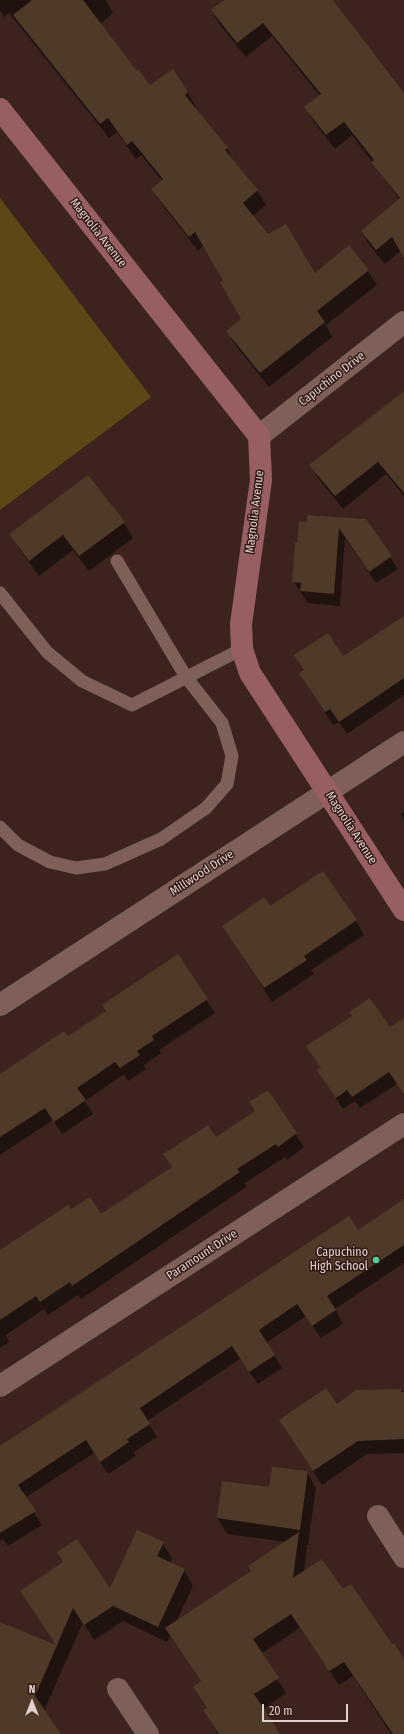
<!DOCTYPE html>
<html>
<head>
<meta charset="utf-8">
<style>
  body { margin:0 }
  #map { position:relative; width:404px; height:1734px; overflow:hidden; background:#3d231d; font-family:"Fira Sans Condensed",sans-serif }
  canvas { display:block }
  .north { position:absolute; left:12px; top:1682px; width:40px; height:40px; -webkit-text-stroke:3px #321914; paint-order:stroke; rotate:0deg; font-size:11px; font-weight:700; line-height:16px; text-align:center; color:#e2d1cc }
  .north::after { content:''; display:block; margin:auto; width:14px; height:18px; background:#e2d1cc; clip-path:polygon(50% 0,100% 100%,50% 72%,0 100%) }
  .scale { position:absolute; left:262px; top:1704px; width:86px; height:18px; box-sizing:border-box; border:2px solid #e2d1cc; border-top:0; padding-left:5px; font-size:12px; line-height:14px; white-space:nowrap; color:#e2d1cc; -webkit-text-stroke:3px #321914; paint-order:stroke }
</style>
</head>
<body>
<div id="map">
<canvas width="404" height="1734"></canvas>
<div class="north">N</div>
<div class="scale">20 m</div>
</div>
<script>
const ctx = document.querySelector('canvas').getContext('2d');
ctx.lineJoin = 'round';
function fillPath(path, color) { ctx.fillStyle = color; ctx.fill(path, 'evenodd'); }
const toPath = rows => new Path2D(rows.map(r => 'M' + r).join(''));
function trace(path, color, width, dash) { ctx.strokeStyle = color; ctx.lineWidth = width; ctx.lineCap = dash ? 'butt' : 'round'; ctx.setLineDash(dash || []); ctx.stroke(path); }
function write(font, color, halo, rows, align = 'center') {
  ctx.font = font + ' "Fira Sans Condensed",sans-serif'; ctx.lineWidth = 3; ctx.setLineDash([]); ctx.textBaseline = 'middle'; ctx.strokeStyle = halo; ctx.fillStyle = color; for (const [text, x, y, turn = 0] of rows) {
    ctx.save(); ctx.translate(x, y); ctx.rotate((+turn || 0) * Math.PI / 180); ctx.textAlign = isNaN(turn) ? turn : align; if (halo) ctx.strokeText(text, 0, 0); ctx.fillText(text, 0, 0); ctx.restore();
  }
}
const green = toPath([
  [0,198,151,397,0,510]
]);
const shadow = toPath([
  [0,0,106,0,113,13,100,24,136,72,150,87,172,70,188,93,196,107,194,109,227,148,234,163,257,191,266,205,253,216,268,235,314,274,349,246,368,271,377,285,326,325,332,337,269,387,236,346,227,331,243,319,204,245,198,251,161,203,152,189,162,181,141,155,136,159,117,132,109,138,9,13,4,17,0,11],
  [222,0,333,0,404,95,404,248,385,264,370,246,362,232,400,200,352,135,335,149,314,122,306,108,320,96,272,36,246,57,220,25,212,11,223,2],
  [404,392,404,496,386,474,343,509,318,478,311,465],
  [88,476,124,523,133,538,89,571,73,550,39,576,20,550,11,534],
  [365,520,398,569,376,583,345,538,340,606,308,603,293,581,300,522],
  [404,617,404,695,347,734,339,722,333,725,300,674,342,657],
  [404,812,404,819,401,814],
  [270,907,356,920,364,935,311,970,314,974,272,1002,223,926],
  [178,956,215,1013,159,1050,161,1053,144,1065,146,1069,128,1081,124,1074,85,1101,93,1114,62,1134,53,1120,0,1155,0,1075,68,1038,107,1012],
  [353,1016,389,1029,404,1019,404,1085,397,1084,360,1108,355,1101,343,1109,319,1071,322,1069],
  [268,1091,304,1147,287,1160,285,1157,245,1183,246,1187,81,1299,78,1295,48,1315,44,1309,6,1335,9,1342,0,1348,0,1251,71,1211,101,1216,172,1168,165,1155,216,1139,256,1112],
  [404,1201,404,1263,335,1309,343,1324,321,1338,306,1316,266,1343,282,1368,258,1384,240,1359,147,1421,157,1437,134,1452,136,1456,108,1474,94,1453,25,1498,42,1525,8,1546,3,1539,0,1541,0,1454,358,1231],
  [401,1390,404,1393,404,1453,367,1454,322,1485,280,1420],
  [307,1472,316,1488,308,1545,306,1545,307,1547,304,1572,343,1590,404,1661,404,1734,391,1734,353,1676,339,1685,300,1628,261,1654,286,1693,263,1709,279,1734,218,1734,204,1710,207,1709,194,1687,202,1682,170,1635,167,1642,123,1621,94,1640,83,1622,44,1711,60,1734,0,1734,0,1623,57,1646,21,1592,110,1590,163,1543,172,1559,170,1563,184,1570,193,1586,176,1622,252,1571,286,1542,227,1534,218,1518,223,1482,270,1488]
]);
const building = toPath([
  [32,0,83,0,137,71,138,69,150,85,173,69,188,92,185,95,228,148,225,150,258,190,243,203,268,234,286,224,315,273,349,245,369,270,317,311,325,322,260,373,226,331,241,319,220,282,223,281,195,232,189,237,151,189,163,179,132,141,127,145,108,118,100,124,13,15],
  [224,0,333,0,404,93,404,258,392,237,376,250,361,231,400,198,371,162,374,160,344,122,326,135,304,107,321,94,263,23,237,43,211,10],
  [404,391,404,493,378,462,335,496,309,465],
  [88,475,125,522,79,556,63,535,29,561,9,534],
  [307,515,366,519,392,556,369,572,339,528,334,594,300,591,301,583,292,582,295,543,297,543,299,521,307,522],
  [404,616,404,678,339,722,330,709,325,712,299,673,304,670,294,655,328,633,343,656],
  [323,871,357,920,304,956,307,960,264,988,222,926,264,897,270,906],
  [178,954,208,999,152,1036,154,1040,137,1051,140,1055,120,1068,115,1062,77,1088,86,1100,54,1122,45,1108,0,1137,0,1074,64,1031,68,1036,106,1011,102,1005],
  [370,998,390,1027,404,1018,404,1094,389,1072,352,1097,347,1090,336,1098,317,1070,321,1068,306,1046,352,1016,349,1012],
  [268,1090,297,1133,278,1147,276,1144,237,1169,240,1172,72,1286,70,1282,40,1302,36,1296,0,1320,0,1250,68,1205,71,1209,90,1197,101,1214,172,1167,163,1154,208,1125,216,1137,255,1111,249,1102],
  [404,1199,404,1245,327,1296,336,1310,312,1326,297,1304,259,1330,275,1355,249,1372,232,1346,140,1408,150,1424,127,1439,129,1442,100,1462,86,1440,63,1455,18,1485,36,1511,0,1533,0,1446,349,1216,358,1230],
  [326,1388,337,1404,356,1390,401,1389,401,1392,404,1392,404,1439,358,1441,313,1471,279,1420],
  [272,1467,308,1471,300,1530,217,1518,222,1481,269,1487],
  [137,1530,164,1542,157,1556,185,1569,158,1627,113,1606,84,1625,73,1608,35,1696,61,1734,0,1734,0,1622,56,1645,20,1591,63,1562,57,1552,77,1539,110,1588],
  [299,1532,293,1578,322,1559,343,1589,351,1584,392,1644,394,1643,404,1659,404,1734,393,1734,344,1662,329,1671,291,1614,253,1639,279,1678,254,1694,280,1734,219,1734,203,1710,207,1708,193,1687,201,1681,165,1628,251,1571,248,1566]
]);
const lane = toPath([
  [0,593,47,652,82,681,132,705,242,649],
  [0,827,18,845,50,862,76,868,105,864,161,839,206,808,227,784,232,756,222,723,186,677,117,561]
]);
const street = toPath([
  [259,436,404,322],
  [0,1005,404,742],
  [0,1386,404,1124],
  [378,1516,404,1557],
  [118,1689,148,1734]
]);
const secondary = toPath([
  [0,109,259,436,261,480,241,624,242,649,250,673,404,910]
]);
const markers = [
  [376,1260,4,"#4dd39a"]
];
const streetNames = [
  ["Magnolia Avenue",98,233,52],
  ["Capuchino Drive",332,379,-38],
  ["Magnolia Avenue",255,512,-83],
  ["Magnolia Avenue",351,828,57],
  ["Millwood Drive",202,873,-33],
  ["Paramount Drive",202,1255,-33]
];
const poiNames = [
  ["Capuchino",368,1253],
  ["High School",368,1267]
];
fillPath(green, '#5d4716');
fillPath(shadow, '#0007');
fillPath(building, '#4f3928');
trace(lane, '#7e6059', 13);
trace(street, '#7e6059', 22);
trace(secondary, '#985f63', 22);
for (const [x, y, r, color] of markers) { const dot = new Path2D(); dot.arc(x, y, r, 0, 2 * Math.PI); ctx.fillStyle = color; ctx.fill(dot); trace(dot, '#321914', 1.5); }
write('12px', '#e2d1cc', '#321914', streetNames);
write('12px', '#e2d1cc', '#321914', poiNames, 'right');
</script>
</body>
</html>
